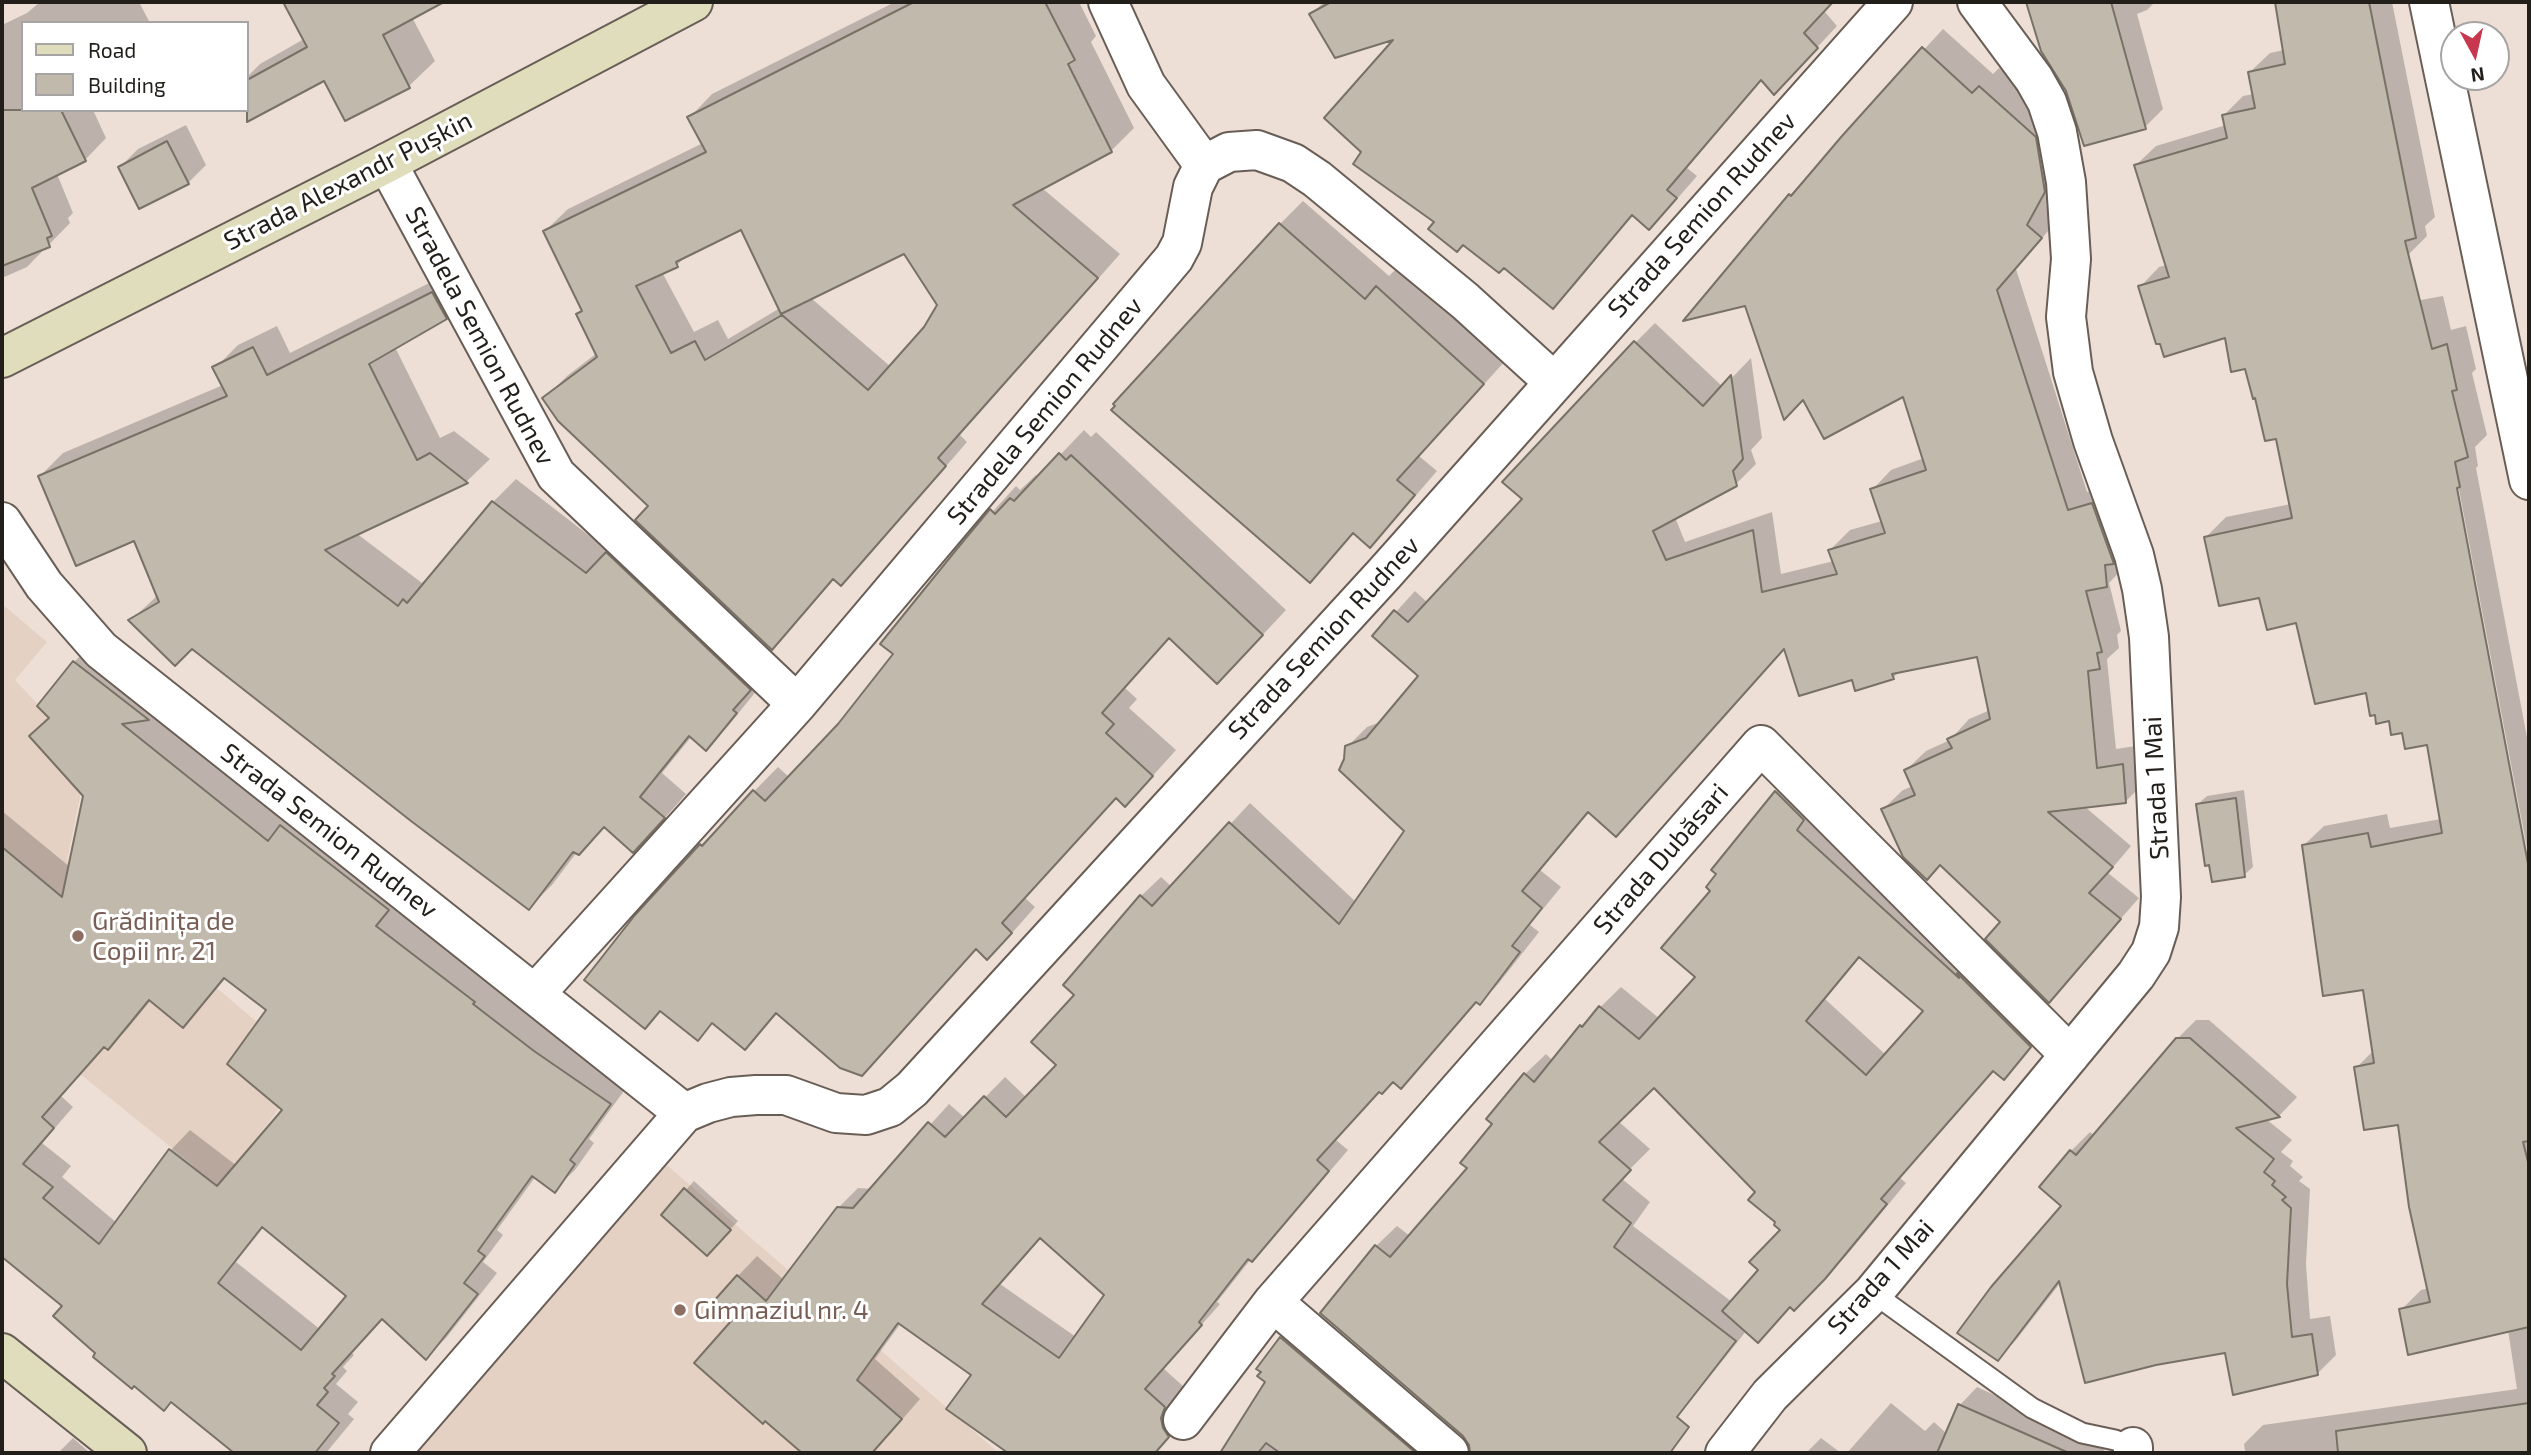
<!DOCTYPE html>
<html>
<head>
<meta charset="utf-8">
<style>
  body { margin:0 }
  #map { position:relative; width:2531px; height:1455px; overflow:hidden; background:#eddfd6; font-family:"Exo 2",sans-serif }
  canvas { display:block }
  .frame { position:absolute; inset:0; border:4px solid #221e1a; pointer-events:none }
  .legend { position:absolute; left:21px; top:21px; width:228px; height:91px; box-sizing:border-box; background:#fff; border:2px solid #a7a5a3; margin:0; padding:9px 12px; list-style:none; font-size:21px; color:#221e1a }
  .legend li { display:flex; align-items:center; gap:14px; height:35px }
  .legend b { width:35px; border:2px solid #a7a5a3 }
  .north { position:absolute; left:2440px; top:21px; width:70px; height:70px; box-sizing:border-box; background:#fff; border:2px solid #a7a5a3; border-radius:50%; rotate:172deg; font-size:19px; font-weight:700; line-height:28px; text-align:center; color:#221e1a }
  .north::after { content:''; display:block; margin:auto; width:24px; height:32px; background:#c7374d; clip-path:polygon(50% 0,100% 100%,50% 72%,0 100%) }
</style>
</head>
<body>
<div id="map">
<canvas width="2531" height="1455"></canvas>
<div class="frame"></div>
<ul class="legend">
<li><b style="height:9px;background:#dfddbc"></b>Road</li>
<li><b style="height:19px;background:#c2b9ad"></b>Building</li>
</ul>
<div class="north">N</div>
</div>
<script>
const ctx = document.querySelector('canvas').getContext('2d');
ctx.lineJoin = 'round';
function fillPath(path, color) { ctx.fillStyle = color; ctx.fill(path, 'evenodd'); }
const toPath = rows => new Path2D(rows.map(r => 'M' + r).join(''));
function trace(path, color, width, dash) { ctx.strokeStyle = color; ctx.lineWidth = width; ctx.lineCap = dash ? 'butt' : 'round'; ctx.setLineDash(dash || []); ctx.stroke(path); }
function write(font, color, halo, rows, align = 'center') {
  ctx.font = font + ' "Exo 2",sans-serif'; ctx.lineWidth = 6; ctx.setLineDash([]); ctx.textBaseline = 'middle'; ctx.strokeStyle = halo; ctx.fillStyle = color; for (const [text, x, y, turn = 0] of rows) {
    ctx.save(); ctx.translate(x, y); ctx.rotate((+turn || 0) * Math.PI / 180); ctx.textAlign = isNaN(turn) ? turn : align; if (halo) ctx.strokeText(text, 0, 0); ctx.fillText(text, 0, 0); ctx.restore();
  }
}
const built = toPath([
  [2,604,47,642,15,680,88,758,67,861,310,1067,99,1349,186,1175,193,1165,2,1011],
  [649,1162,668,1166,999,1453,407,1453]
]);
const shadow = toPath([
  [40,2,139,2,150,23,23,23,23,110,93,110,106,138,85,160,57,174,73,213,68,218,70,223,27,267,2,278,2,25,27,13],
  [285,2,404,2,435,61,409,86,345,118,325,79,251,118,247,110,247,77,260,64,304,39],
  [895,2,1079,2,1096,36,1091,42,1134,128,1111,151,1042,188,1120,254,960,435,967,442,864,561,841,583,835,578,772,647,650,505,545,398,567,376,597,353,578,314,583,309,545,231,568,209,703,143,690,117,712,94],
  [741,228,780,308,728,339,718,320,694,332,662,272,677,265,689,253],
  [905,252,939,305,925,328,891,367,811,298],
  [1324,2,1832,2,1824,11,1837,26,1795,71,1762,79,1687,168,1697,176,1670,207,1649,228,1633,214,1574,286,1553,307,1504,266,1436,221,1363,152,1398,37,1312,14],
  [2028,2,2155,2,2147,10,2137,14,2163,109,2145,127,2068,91,2042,51],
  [2276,2,2392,2,2435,217,2425,226,2427,236,2408,255,2387,306,2443,296,2451,330,2466,326,2476,369,2472,373,2487,435,2475,447,2478,466,2476,468,2529,748,2529,859,2457,479,2454,480,2529,878,2529,1453,2214,1453,2245,1451,2244,1444,2263,1425,2517,1389,2508,1330,2401,1310,2421,1290,2429,1288,2399,1123,2356,1068,2374,1050,2365,988,2304,845,2324,826,2387,814,2390,828,2441,819,2428,742,2403,731,2390,719,2367,691,2297,621,2261,596,2206,537,2226,517,2291,504,2278,437,2256,396,2246,366,2226,336,2140,287,2159,267,2167,265,2136,165,2156,146,2226,125,2223,116,2243,96,2254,94,2250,72,2270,53,2284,50],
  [1943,29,1993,74,1999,68,2055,118,2064,171,2046,205,2060,217,2016,269,2087,492,2112,485,2126,565,2109,583,2121,631,2117,635,2119,648,2107,659,2116,749,2142,745,2145,782,2125,802,2084,806,2131,846,2108,873,2139,898,2049,1000,2002,922,1883,809,1903,790,1913,786,1906,770,1926,751,1950,740,1969,719,1990,710,1979,655,1901,670,1893,678,1853,678,1786,647,1590,811,1540,870,1561,887,1530,925,1539,932,1499,983,1480,1003,1477,1001,1420,1067,1394,1080,1380,1090,1336,1140,1348,1150,1271,1240,1251,1259,1217,1302,1220,1304,1163,1368,1184,1387,1188,1416,1155,1453,1011,1453,949,1409,973,1374,901,1323,875,1359,920,1399,873,1453,804,1453,765,1419,735,1320,738,1276,757,1256,784,1280,838,1208,858,1188,872,1189,949,1104,965,1118,1005,1077,1027,1098,1059,1065,1077,995,1141,896,1161,877,1172,887,1250,803,1356,902,1406,831,1345,760,1347,747,1367,727,1383,721,1420,676,1374,636,1415,591,1428,603,1524,499,1635,343,1655,323,1723,387,1751,358,1762,438,1751,450,1756,464,1736,484,1675,517,1685,542,1772,512,1781,574,1834,561,1830,550,1850,530,1882,521,1872,490,1891,470,1924,458,1905,395,1747,304,1688,318,1790,195],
  [1041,1237,1106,1295,1076,1337,1000,1284],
  [186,125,206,165,188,183,140,207,120,167,138,149],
  [1303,201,1389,276,1401,264,1506,360,1419,456,1437,471,1393,522,1370,545,1355,532,1310,580,1280,224],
  [455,270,469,295,446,318,395,347,440,438,454,431,490,459,467,481,356,533,422,583,427,578,429,580,493,502,516,479,609,551,758,689,728,726,705,749,692,736,662,773,686,794,656,828,605,826,579,852,577,852,552,885,529,908,192,647,131,620,158,595,135,539,40,476,63,453,223,385,215,368,238,345,277,326,290,353],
  [1084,430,1091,437,1096,432,1286,610,1242,657,1170,637,1125,688,1137,699,1129,708,1176,750,1149,780,1117,797,1025,898,1035,907,1012,933,977,948,861,1074,778,1013,745,1047,714,1022,698,1038,662,1010,645,1027,637,917,701,845,778,767,790,778,839,725,896,654,957,551,1016,486,1020,490,1036,475,1039,477],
  [94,642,629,1084,589,1139,594,1143,575,1170,554,1190,536,1176,497,1230,503,1235,483,1262,497,1273,446,1338,426,1358,383,1318,351,1352,354,1355,343,1367,347,1371,336,1384,358,1402,348,1414,354,1419,326,1453,237,1453,172,1400,98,1353,65,1306,2,1256,2,811,70,867,85,795,51,717,39,706,74,662],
  [226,978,268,1010,284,1111,237,1166,190,1130,170,1151,117,1223,62,1177,71,1166,42,1143,73,1107,61,1096,105,1046,108,1048,128,1028,151,1000,183,1026],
  [264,1227,348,1296,321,1330,236,1262],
  [1796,772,2050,1026,2004,1078,1995,1070,1900,1178,1906,1183,1846,1256,1794,1309,1791,1306,1747,1330,1649,1453,1514,1453,1477,1424,1376,1246,1397,1226,1410,1236,1469,1168,1495,1124,1488,1119,1525,1074,1546,1054,1553,1061,1581,1026,1621,987,1660,1019,1697,977,1712,890,1776,792],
  [1861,956,1926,1011,1886,1055,1825,999],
  [1654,1086,1758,1192,1782,1230,1761,1270,1732,1302,1633,1226,1650,1202,1621,1178,1650,1149,1618,1121],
  [2244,790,2253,867,2244,875,2198,804,2207,796],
  [2196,1020,2209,1020,2297,1097,2279,1116,2266,1119,2292,1140,2281,1152,2293,1161,2290,1166,2303,1177,2299,1181,2310,1189,2306,1264,2310,1319,2330,1316,2336,1355,2317,1374,2226,1351,2061,1282,2016,1340,1997,1359,2064,1206,2071,1151,2090,1132,2095,1136,2177,1039],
  [694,1181,738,1221,716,1245,686,1190],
  [1302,1317,1447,1453,1360,1453,1345,1438,1326,1453,1263,1453,1237,1430,1267,1381,1264,1371,1258,1368,1281,1338],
  [1977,1387,2107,1447,2102,1453,1847,1453,1891,1403,1925,1431,1934,1422,1947,1434,1960,1405],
  [73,1438,90,1453,58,1453],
  [1821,1438,1841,1453,1806,1453]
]);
const building = toPath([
  [283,2,444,2,383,35,410,88,345,121,324,81,247,122,247,80,307,47,283,2],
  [914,2,1045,2,1075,60,1068,64,1112,152,1013,205,1098,278,938,458,946,466,841,586,833,579,772,650,635,520,648,506,558,421,542,398,597,357,576,314,582,311,543,231,706,152,687,117,914,2],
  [741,230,781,314,904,254,937,305,924,327,868,390,782,315,705,360,695,341,671,353,636,286,678,267,676,262,741,230],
  [1331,2,1833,2,1804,33,1818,48,1774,95,1761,80,1667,190,1677,198,1649,230,1632,215,1553,309,1504,268,1499,273,1463,245,1457,252,1428,229,1434,222,1353,164,1361,152,1324,118,1393,40,1335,58,1309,14,1331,2],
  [2026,2,2111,2,2146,129,2084,146,2066,91,2041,51,2026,2],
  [2275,2,2369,2,2416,238,2405,241,2432,349,2447,344,2457,390,2452,391,2468,457,2455,462,2460,487,2457,488,2529,869,2529,1141,2523,1142,2529,1166,2529,1327,2408,1355,2399,1309,2430,1302,2409,1207,2398,1125,2364,1130,2354,1067,2374,1063,2363,990,2323,996,2302,845,2368,833,2371,847,2442,833,2427,745,2405,749,2402,733,2391,735,2389,721,2376,724,2375,715,2370,716,2366,693,2315,704,2296,623,2267,630,2259,598,2219,606,2204,537,2292,518,2276,439,2265,441,2255,398,2253,399,2245,369,2231,372,2225,338,2164,357,2160,344,2156,344,2138,286,2169,277,2134,165,2227,138,2222,115,2255,108,2248,72,2285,64,2275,2],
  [1922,47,1972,93,1979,86,2036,137,2045,192,2027,225,2042,238,1997,290,2068,510,2092,503,2114,564,2105,565,2107,587,2086,591,2102,652,2097,653,2100,669,2088,671,2097,768,2123,764,2126,803,2048,812,2113,867,2089,893,2121,919,2049,1003,1985,939,2000,922,1940,865,1927,880,1903,857,1881,809,1915,795,1904,770,1952,748,1947,739,1990,719,1977,657,1892,674,1894,679,1855,691,1852,680,1799,696,1784,649,1616,837,1588,812,1522,891,1542,908,1512,946,1520,952,1480,1005,1476,1002,1401,1089,1393,1082,1382,1094,1379,1092,1317,1160,1329,1171,1252,1262,1248,1259,1199,1322,1202,1325,1145,1389,1165,1407,1161,1418,1163,1428,1169,1437,1155,1453,1008,1453,946,1409,971,1375,898,1323,857,1380,902,1419,872,1453,802,1453,765,1421,763,1424,694,1363,732,1320,713,1302,737,1275,766,1301,837,1207,853,1208,928,1122,945,1137,984,1096,1006,1117,1056,1065,1031,1042,1074,995,1063,985,1140,895,1152,906,1229,822,1339,924,1404,831,1339,770,1344,759,1345,746,1366,738,1418,676,1372,636,1394,610,1408,622,1522,499,1502,482,1634,341,1703,406,1731,375,1743,459,1733,471,1737,486,1653,531,1666,560,1753,530,1762,592,1837,574,1828,550,1885,533,1870,489,1926,470,1903,397,1824,439,1803,400,1784,420,1745,306,1683,321,1789,194,1791,196,1842,136,1922,47],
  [1040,1238,1104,1295,1059,1358,982,1304,1040,1238],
  [2,110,61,110,86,161,32,188,52,236,47,238,50,247,2,266,2,110],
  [167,141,189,184,139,209,118,167,167,141],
  [1279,223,1365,299,1376,286,1484,384,1397,480,1415,495,1370,548,1353,533,1310,583,1111,410,1115,406,1113,404,1279,223],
  [432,292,447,319,369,364,417,460,430,453,468,483,325,550,398,606,403,599,407,603,492,501,586,573,606,552,751,690,733,710,737,713,706,751,689,736,640,797,665,818,633,853,604,827,579,855,573,852,529,910,411,821,192,649,175,666,128,620,159,602,134,541,76,566,38,476,227,396,212,367,253,347,267,375,432,292],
  [1059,453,1066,460,1071,455,1263,635,1217,684,1169,638,1102,713,1114,724,1106,733,1153,776,1125,807,1116,798,1002,923,1012,933,987,960,976,949,862,1076,840,1068,776,1013,745,1050,712,1023,698,1041,660,1011,645,1029,584,980,635,915,700,844,702,846,753,790,765,801,838,724,893,654,880,644,956,550,990,509,995,514,1010,498,1014,501,1059,453],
  [73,661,149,720,122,724,268,841,280,825,389,910,376,926,475,1002,473,1004,534,1051,611,1104,570,1160,575,1164,555,1193,532,1176,478,1251,485,1256,464,1283,478,1294,426,1360,382,1319,332,1374,335,1376,324,1388,328,1392,317,1405,339,1423,315,1453,234,1453,171,1402,164,1411,134,1386,132,1389,93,1357,95,1353,53,1316,62,1306,2,1257,2,847,62,897,83,796,29,736,49,718,37,706,73,661],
  [224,978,266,1010,227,1064,282,1110,217,1186,169,1149,99,1244,43,1198,53,1187,23,1164,54,1128,42,1117,104,1047,108,1050,149,1000,183,1028,224,978],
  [262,1227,346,1296,301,1350,218,1283,262,1227],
  [1775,791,1804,820,1797,830,1959,978,1957,973,2031,1047,2004,1080,1993,1071,1881,1199,1887,1204,1825,1279,1794,1311,1790,1307,1758,1343,1722,1311,1758,1270,1749,1262,1780,1230,1774,1225,1775,1222,1748,1200,1755,1192,1654,1088,1599,1142,1631,1170,1603,1200,1631,1223,1614,1247,1736,1341,1677,1417,1689,1427,1670,1453,1470,1453,1469,1445,1463,1436,1320,1313,1375,1245,1390,1257,1467,1168,1460,1163,1492,1124,1486,1119,1524,1073,1534,1082,1580,1025,1582,1027,1599,1006,1639,1039,1695,977,1661,948,1710,891,1706,887,1716,874,1711,870,1775,791],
  [1859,957,1923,1011,1866,1075,1806,1021,1859,957],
  [2236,798,2245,877,2212,882,2209,865,2205,866,2196,804,2236,798],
  [2176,1038,2190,1038,2280,1117,2236,1128,2274,1159,2264,1172,2275,1181,2272,1185,2286,1197,2282,1200,2291,1208,2287,1284,2292,1337,2312,1334,2318,1375,2233,1395,2225,1353,2156,1365,2085,1383,2059,1281,1998,1361,1957,1333,1991,1287,2061,1206,2039,1187,2070,1150,2076,1155,2176,1038],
  [684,1188,731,1230,707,1256,661,1215,684,1188],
  [1280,1337,1416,1453,1280,1453,1266,1443,1258,1453,1220,1453,1265,1382,1257,1376,1261,1372,1256,1369,1280,1337],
  [2529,1403,2529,1453,2338,1453,2336,1431,2529,1403],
  [1958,1404,2069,1453,1937,1453,1958,1404]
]);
const lane = toPath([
  [1873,1293,2032,1408,2082,1433,2115,1440,2133,1447]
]);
const street = toPath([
  [1108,2,1146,85,1204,165],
  [2429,2,2529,480],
  [387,163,556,475,797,704],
  [2,522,44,585,101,650,684,1113],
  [535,994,797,704,1174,258,1182,243,1193,187,1204,165,1229,152,1257,150,1293,163,1317,179,1465,301,1554,382],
  [1273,1302,1449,1453],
  [1183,1420,1273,1302,1761,745,2070,1055],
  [2133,1447,2133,1453],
  [390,1453,684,1113,708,1103,731,1097,756,1095,786,1095,836,1113,866,1115,890,1107,912,1089,1384,574,1893,2],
  [1725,1453,1770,1395,1873,1293,2136,975,2151,952,2159,927,2161,897,2149,637,2142,589,2134,555,2093,441,2073,372,2066,317,2071,259,2066,182,2057,132,2047,102,2034,79,1977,2]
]);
const secondary = toPath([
  [2,358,387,163,693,2],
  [2,1353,127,1453]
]);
const markers = [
  [78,936,7,"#8d6e63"],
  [680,1310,7,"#8d6e63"]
];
const streetNames = [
  ["Strada Alexandr Pușkin",348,181,-27],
  ["Strada Semion Rudnev",1702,215,-48],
  ["Stradela Semion Rudnev",480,336,62],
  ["Stradela Semion Rudnev",1045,411,-50],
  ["Strada Semion Rudnev",1324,638,-47],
  ["Strada 1 Mai",2156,788,-93],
  ["Strada Semion Rudnev",329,831,38],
  ["Strada Dubăsari",1661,859,-49],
  ["Strada 1 Mai",1881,1277,-48]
];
const educationNames = [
  ["Grădinița de",92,921],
  ["Copii nr. 21",92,951],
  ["Gimnaziul nr. 4",694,1310]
];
fillPath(built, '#e5d1c3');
fillPath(shadow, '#0003');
fillPath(building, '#c2b9ad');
trace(building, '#787166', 2);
trace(lane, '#695e56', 23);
trace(street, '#695e56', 42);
trace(secondary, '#695e56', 42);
trace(lane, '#fff', 19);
trace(street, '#fff', 38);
trace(secondary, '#dfddbc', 38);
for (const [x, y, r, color] of markers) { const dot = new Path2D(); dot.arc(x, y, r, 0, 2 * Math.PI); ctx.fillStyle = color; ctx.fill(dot); trace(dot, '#fff', 2.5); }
write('26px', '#221e1a', '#fff', streetNames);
write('26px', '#785e54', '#fff', educationNames, 'left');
</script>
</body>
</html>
